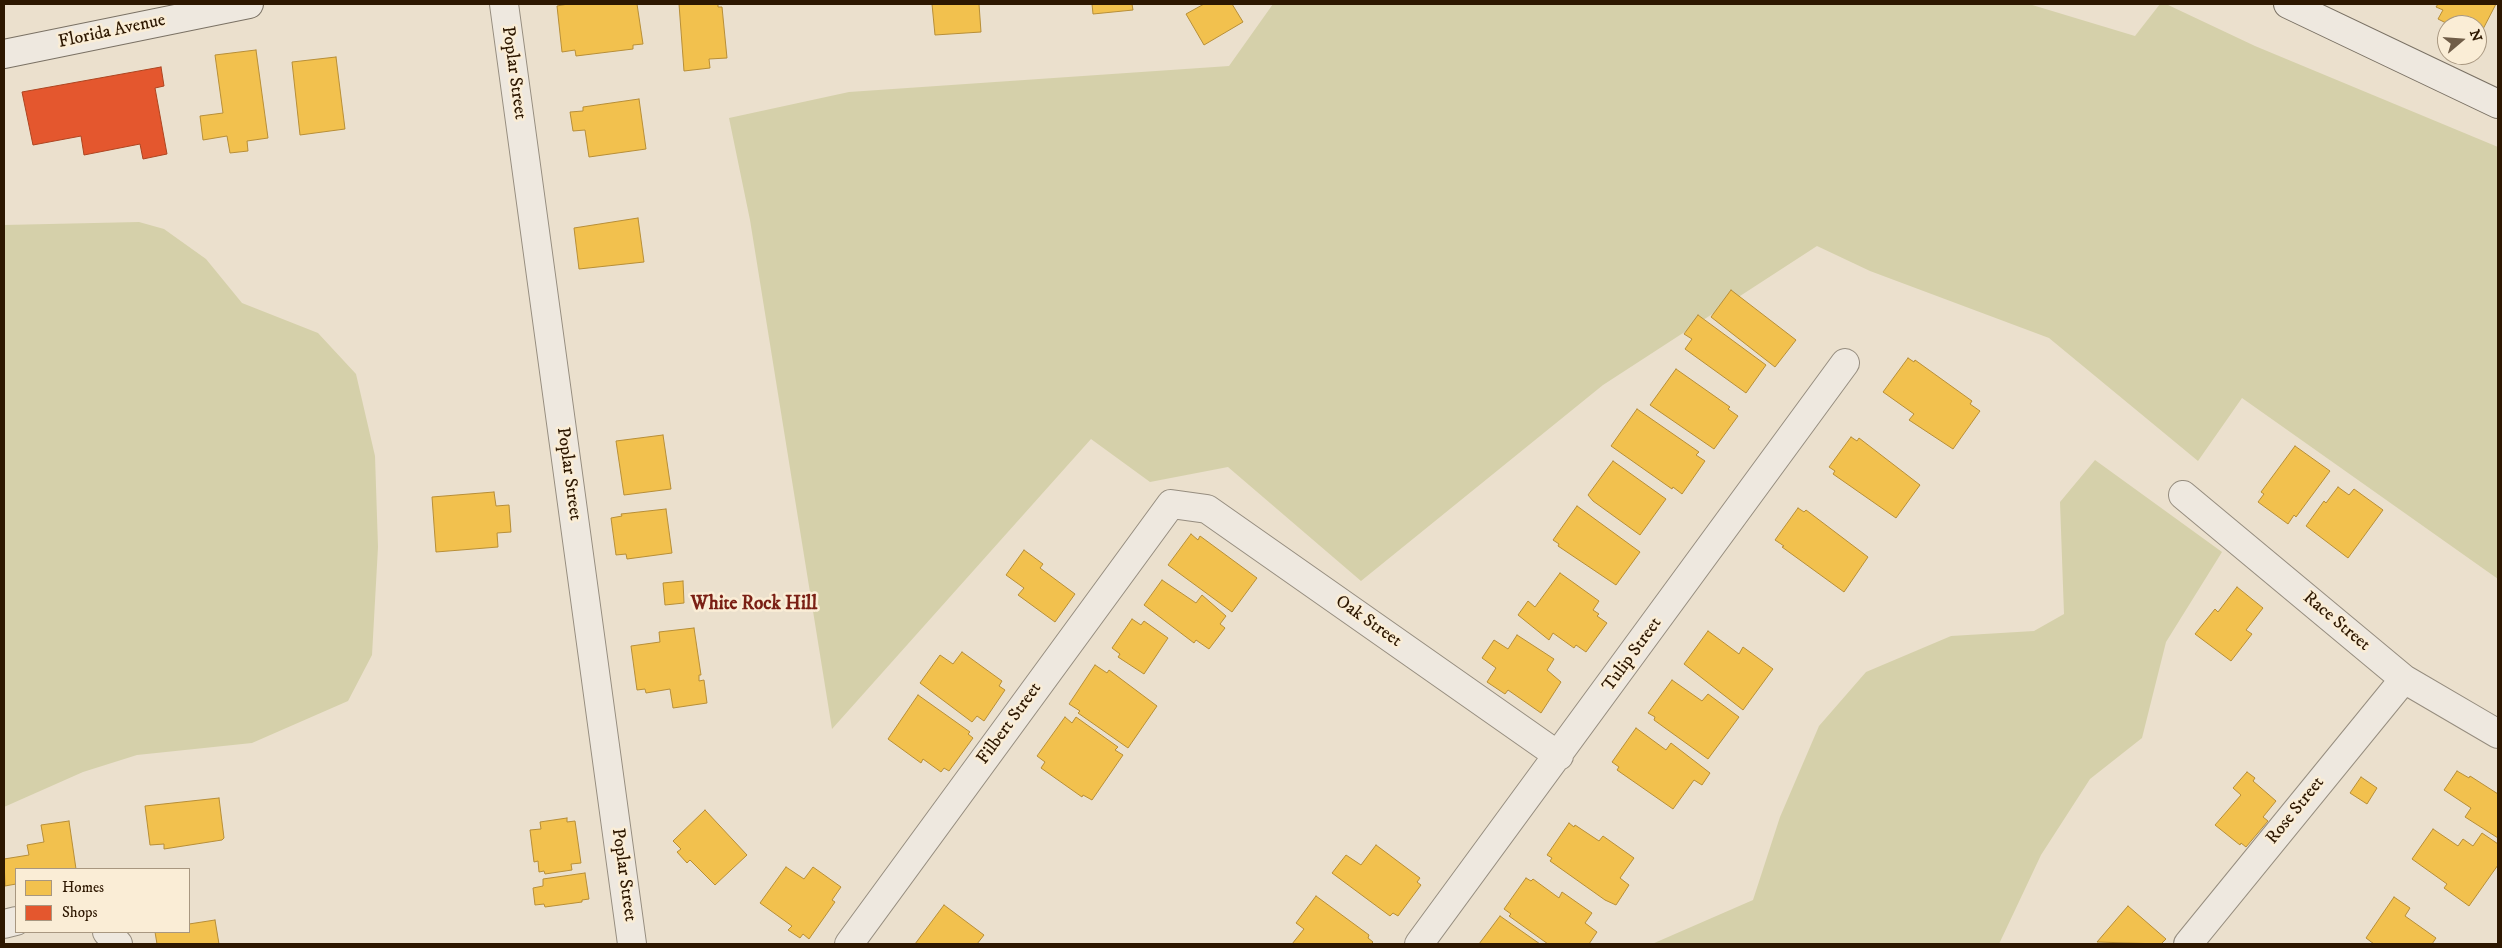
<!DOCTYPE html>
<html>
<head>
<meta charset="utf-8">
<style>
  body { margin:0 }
  #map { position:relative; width:2502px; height:948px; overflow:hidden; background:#ebe0cd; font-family:"IM FELL DW Pica",serif }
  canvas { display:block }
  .frame { position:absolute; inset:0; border:5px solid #2d1700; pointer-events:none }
  .legend { position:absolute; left:15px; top:868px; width:175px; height:65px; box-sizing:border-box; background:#faedd6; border:1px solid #a89780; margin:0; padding:6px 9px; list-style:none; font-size:15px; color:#2d1700 }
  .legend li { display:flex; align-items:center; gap:10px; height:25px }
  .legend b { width:25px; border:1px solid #a89780 }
  .north { position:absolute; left:2437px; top:15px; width:50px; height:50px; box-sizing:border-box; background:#faedd6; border:1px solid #a89780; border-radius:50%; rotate:72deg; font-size:14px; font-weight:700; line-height:20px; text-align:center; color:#2d1700 }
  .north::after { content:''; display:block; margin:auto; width:18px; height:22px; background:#705d48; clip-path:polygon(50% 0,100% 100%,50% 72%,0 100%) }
</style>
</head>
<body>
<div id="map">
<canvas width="2502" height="948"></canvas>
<div class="frame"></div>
<ul class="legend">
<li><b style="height:14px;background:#f2c14e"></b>Homes</li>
<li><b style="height:14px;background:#e4572e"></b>Shops</li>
</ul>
<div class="north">N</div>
</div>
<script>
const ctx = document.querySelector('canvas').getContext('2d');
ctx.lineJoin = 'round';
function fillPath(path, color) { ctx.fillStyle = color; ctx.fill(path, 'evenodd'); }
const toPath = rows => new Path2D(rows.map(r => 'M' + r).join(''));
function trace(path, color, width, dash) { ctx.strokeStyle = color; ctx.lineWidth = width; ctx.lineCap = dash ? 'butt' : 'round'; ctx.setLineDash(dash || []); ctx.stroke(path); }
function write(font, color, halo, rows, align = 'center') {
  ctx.font = font + ' "IM FELL DW Pica",serif'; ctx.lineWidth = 5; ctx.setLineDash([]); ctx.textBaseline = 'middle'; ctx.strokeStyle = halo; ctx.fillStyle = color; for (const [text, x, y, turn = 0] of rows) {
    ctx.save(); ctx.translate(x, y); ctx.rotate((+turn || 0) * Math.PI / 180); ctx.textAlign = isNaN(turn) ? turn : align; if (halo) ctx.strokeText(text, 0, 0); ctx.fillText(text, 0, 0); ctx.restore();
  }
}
const green = toPath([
  [1273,4,2029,4,2135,36,2160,4,2166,4,2255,46,2498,147,2498,579,2242,398,2198,461,2049,338,1870,271,1817,246,1603,385,1361,581,1228,467,1150,482,1091,439,832,729,750,220,729,118,849,92,1229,66],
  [139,222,164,229,206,259,242,303,318,333,356,374,375,456,378,547,372,655,348,701,252,743,137,755,83,772,4,807,4,225],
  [2095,460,2222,552,2166,642,2142,738,2090,779,2041,855,1999,944,1652,944,1753,900,1780,817,1819,726,1866,672,1951,636,2034,631,2064,614,2060,502]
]);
const homes = toPath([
  [568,4,637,4,643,44,633,45,633,49,576,56,575,50,562,52,557,6,568,4],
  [679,4,718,4,718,7,722,7,727,58,709,59,710,68,684,71,679,4],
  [932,4,979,4,981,32,935,35,932,4],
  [1092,4,1132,4,1133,10,1093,14,1092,4],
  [1204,4,1232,4,1243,22,1204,45,1186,14,1204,4],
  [2438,4,2496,4,2482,31,2477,29,2477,25,2450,25,2438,19,2443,10,2436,7,2438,4],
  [256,50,268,138,247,141,248,151,230,153,227,136,203,140,200,116,223,113,215,55,256,50],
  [336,57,345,129,300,135,292,62,336,57],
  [639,99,646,149,589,157,585,130,573,131,570,112,583,111,583,107,639,99],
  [638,218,644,262,579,269,574,228,638,218],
  [1731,290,1796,340,1775,367,1711,317,1731,290],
  [1698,315,1766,365,1746,393,1685,349,1692,339,1684,334,1698,315],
  [1908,358,1914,362,1915,360,1972,401,1970,404,1980,411,1953,449,1909,420,1914,414,1883,392,1908,358],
  [1676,369,1730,407,1728,409,1738,416,1714,449,1650,405,1676,369],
  [1637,409,1699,452,1696,455,1705,461,1682,494,1673,487,1672,489,1611,446,1637,409],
  [663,435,671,489,624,495,616,441,663,435],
  [1851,437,1857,441,1859,438,1920,485,1896,518,1833,474,1835,471,1829,467,1851,437],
  [2295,446,2330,471,2296,517,2294,515,2288,524,2258,502,2264,494,2261,492,2295,446],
  [1613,461,1666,499,1640,535,1593,501,1588,495,1613,461],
  [2338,487,2349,495,2354,489,2383,510,2348,558,2306,526,2324,501,2326,503,2338,487],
  [494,492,496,506,509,505,511,532,497,533,498,547,436,552,432,497,494,492],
  [1577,506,1640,552,1616,585,1558,546,1559,544,1553,540,1577,506],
  [1798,508,1804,512,1806,510,1868,557,1844,592,1782,547,1784,546,1775,540,1798,508],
  [666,509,672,553,627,559,626,554,616,555,611,518,622,516,621,514,666,509],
  [1191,534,1198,540,1200,536,1257,578,1232,612,1168,565,1191,534],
  [1024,550,1043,564,1040,568,1075,594,1055,622,1018,595,1024,588,1006,575,1024,550],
  [1560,573,1599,601,1593,610,1599,614,1597,616,1607,623,1586,652,1576,645,1574,648,1553,633,1549,640,1518,615,1528,601,1535,607,1560,573],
  [1162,580,1196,603,1202,595,1226,616,1220,624,1225,628,1209,649,1196,640,1194,643,1144,605,1162,580],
  [683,581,684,603,665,605,663,583,683,581],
  [2237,587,2263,608,2246,630,2252,634,2231,661,2195,634,2215,609,2218,612,2237,587],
  [1132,619,1141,625,1144,621,1168,638,1144,674,1118,657,1120,654,1112,648,1132,619],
  [694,628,701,675,699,675,699,681,704,680,707,703,673,708,670,689,646,693,645,689,637,690,631,646,660,642,659,632,694,628],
  [1708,631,1739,654,1743,647,1773,669,1743,710,1684,664,1708,631],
  [1517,635,1554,659,1547,670,1561,682,1541,713,1508,690,1505,694,1487,682,1496,668,1482,658,1494,640,1508,649,1517,635],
  [962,652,1002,681,999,686,1005,690,984,721,977,716,972,722,920,683,940,655,953,664,962,652],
  [1095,665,1107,673,1109,670,1157,706,1128,748,1078,713,1080,711,1069,704,1095,665],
  [1672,680,1702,701,1708,694,1739,717,1708,759,1654,720,1655,717,1648,713,1672,680],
  [918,695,970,732,968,734,973,738,949,771,944,768,941,772,923,759,921,763,888,739,918,695],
  [1065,717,1072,723,1076,717,1118,747,1115,750,1123,755,1092,800,1083,795,1082,797,1041,768,1045,762,1037,756,1065,717],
  [1636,728,1666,750,1671,743,1710,773,1702,785,1694,780,1673,809,1617,770,1619,767,1612,762,1636,728],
  [2457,771,2469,778,2470,776,2498,794,2498,838,2465,817,2471,808,2444,790,2457,771],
  [2247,772,2255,778,2253,781,2276,801,2263,817,2268,821,2246,847,2241,843,2240,845,2215,825,2241,795,2233,788,2247,772],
  [2361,777,2377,788,2367,804,2350,793,2361,777],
  [219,798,224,838,222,840,164,849,164,844,150,845,145,806,219,798],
  [705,810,747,855,715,885,690,860,687,863,677,852,681,849,673,841,705,810],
  [567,818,567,822,575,821,581,863,571,864,572,870,545,874,544,871,539,872,538,861,534,862,530,830,541,829,540,822,567,818],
  [69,821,76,869,16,869,16,884,5,886,4,859,29,855,27,845,44,842,41,825,69,821],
  [1569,823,1574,827,1575,825,1599,841,1603,836,1634,858,1620,878,1629,885,1616,905,1605,900,1550,861,1552,858,1547,855,1569,823],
  [2433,829,2458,846,2463,839,2473,846,2482,833,2498,844,2498,865,2469,906,2444,888,2447,884,2412,859,2433,829],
  [1376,845,1420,878,1417,882,1421,885,1398,916,1393,913,1390,916,1332,873,1346,855,1361,865,1376,845],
  [786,867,804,879,813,867,841,887,832,900,835,902,809,939,803,934,800,938,788,930,792,926,760,903,786,867],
  [585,873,589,899,582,900,582,902,545,907,544,904,535,905,533,888,543,886,543,879,585,873],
  [1526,878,1531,881,1533,879,1559,898,1562,892,1592,913,1585,923,1597,932,1589,944,1548,944,1509,916,1511,914,1504,909,1526,878],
  [1316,896,1369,935,1368,938,1373,942,1371,944,1292,944,1304,929,1296,923,1316,896],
  [2394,897,2410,908,2405,916,2436,938,2432,944,2374,944,2366,938,2394,897],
  [944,905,984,935,977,944,915,944,944,905],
  [2128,906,2166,939,2161,944,2097,942,2128,906],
  [1500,916,1540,944,1479,944,1500,916],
  [215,920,219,944,157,944,155,932,189,932,189,924,215,920]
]);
const shops = toPath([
  [161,67,164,86,155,88,167,154,143,159,140,144,84,155,81,136,33,145,22,92,161,67]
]);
const street = toPath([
  [504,4,632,944],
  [2183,495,2404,679,2498,734],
  [4,924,16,921],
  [107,932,118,944],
  [849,944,1171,504,1207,509,1559,756],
  [1419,944,1845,363],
  [2188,944,2404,679]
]);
const secondary = toPath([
  [2288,4,2498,104],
  [4,54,249,4]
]);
const streetNames = [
  ["Florida Avenue",112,32,-12],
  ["Poplar Street",513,73,82],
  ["Poplar Street",568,474,82],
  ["Oak Street",1368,622,35],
  ["Race Street",2336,622,40],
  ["Tulip Street",1633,655,-54],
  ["Filbert Street",1010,724,-54],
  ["Rose Street",2296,811,-51],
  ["Poplar Street",623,875,82]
];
const neighbourhoodNames = [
  ["White Rock Hill",754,605]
];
fillPath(green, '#d5d0aa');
fillPath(homes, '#f2c14e');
trace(homes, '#b78e37', 1);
fillPath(shops, '#e4572e');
trace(shops, '#ad4420', 1);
trace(street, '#968d7f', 30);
trace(secondary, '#7a7164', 30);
trace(street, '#eee8df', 28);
trace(secondary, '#eee8df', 28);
write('18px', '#2d1700', '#faedd6', streetNames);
write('bold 19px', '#7a1f14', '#faedd6', neighbourhoodNames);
</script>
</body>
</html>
